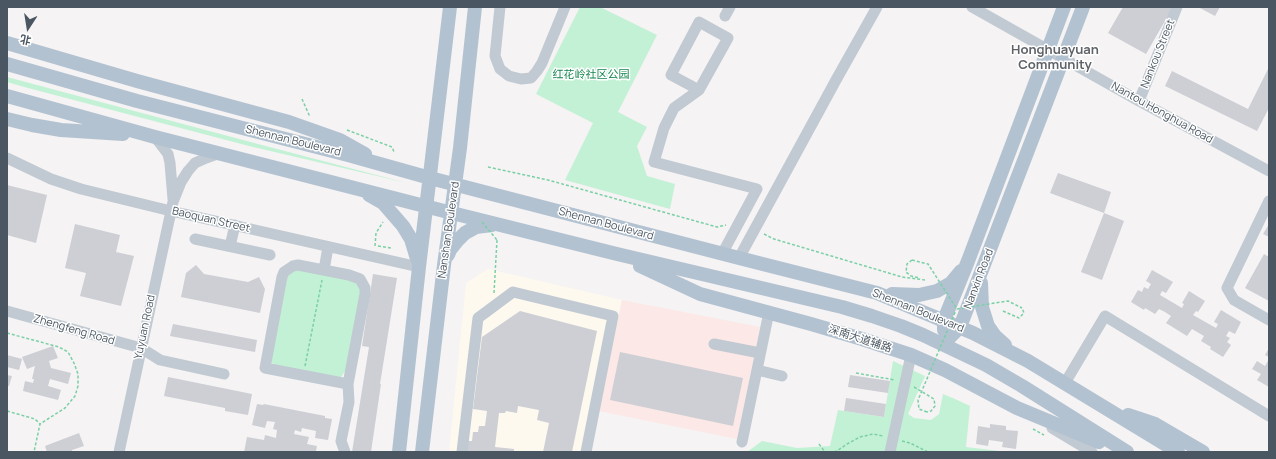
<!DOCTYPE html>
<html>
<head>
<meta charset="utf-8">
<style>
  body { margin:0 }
  #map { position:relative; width:1276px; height:459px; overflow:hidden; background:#f5f3f3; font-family:Manrope,"Noto Sans SC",sans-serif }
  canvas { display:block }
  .frame { position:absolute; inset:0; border:8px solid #4a5661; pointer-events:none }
  .north { position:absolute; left:8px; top:8px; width:40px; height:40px; -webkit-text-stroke:3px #fff; paint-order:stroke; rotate:192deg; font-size:11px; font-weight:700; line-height:16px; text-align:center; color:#4a5661 }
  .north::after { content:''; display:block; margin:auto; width:14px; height:18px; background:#4a5661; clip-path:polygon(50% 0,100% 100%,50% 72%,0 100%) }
</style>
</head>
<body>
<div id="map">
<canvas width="1276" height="459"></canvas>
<div class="frame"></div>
<div class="north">北</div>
</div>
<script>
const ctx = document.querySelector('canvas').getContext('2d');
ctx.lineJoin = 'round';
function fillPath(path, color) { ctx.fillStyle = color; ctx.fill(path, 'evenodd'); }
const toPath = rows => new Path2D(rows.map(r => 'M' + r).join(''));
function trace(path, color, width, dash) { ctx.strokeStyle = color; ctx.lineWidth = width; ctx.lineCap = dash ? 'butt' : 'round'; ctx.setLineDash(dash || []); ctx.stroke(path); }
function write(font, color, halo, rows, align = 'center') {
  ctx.font = font + ' Manrope,"Noto Sans SC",sans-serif'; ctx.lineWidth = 3; ctx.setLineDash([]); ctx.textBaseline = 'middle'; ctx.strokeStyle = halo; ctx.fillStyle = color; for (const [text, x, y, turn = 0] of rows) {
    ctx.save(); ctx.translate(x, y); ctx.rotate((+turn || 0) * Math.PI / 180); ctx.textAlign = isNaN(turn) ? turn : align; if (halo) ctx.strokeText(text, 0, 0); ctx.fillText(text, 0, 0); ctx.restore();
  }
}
const commercial = toPath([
  [488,269,622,300,591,452,449,452,466,283]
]);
const medical = toPath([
  [622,300,760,327,737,439,599,411]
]);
const green = toPath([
  [580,7,600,7,657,35,618,112,647,127,637,146,647,176,675,184,670,209,565,180,593,123,536,94],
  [7,77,258,144,407,183,249,146,28,88,7,82],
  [298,270,355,281,361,290,346,370,341,377,338,377,275,365,272,363,271,359,288,274],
  [893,361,925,376,908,414,914,418,931,420,939,414,943,394,955,399,970,406,966,447,1008,452,747,452,762,441,797,448,830,446,838,410,884,417]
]);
const building = toPath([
  [1123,7,1173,7,1146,54,1108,33],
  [1198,7,1220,7,1215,16],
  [1269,67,1269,108,1257,131,1165,86,1172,71,1248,109],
  [1058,173,1111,192,1104,213,1050,193],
  [7,185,47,195,36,243,7,235],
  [1104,213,1124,221,1102,280,1081,272],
  [75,224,120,235,116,252,134,256,121,306,80,296,86,273,65,268],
  [1269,224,1269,237,1263,234],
  [1264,254,1269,257,1269,301,1245,288],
  [196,265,204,274,248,282,259,277,265,289,260,313,181,297,186,273],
  [1152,270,1173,282,1166,293,1162,291,1160,295,1182,308,1184,304,1182,303,1189,291,1205,301,1198,312,1196,311,1193,315,1216,328,1218,324,1214,322,1221,310,1241,322,1235,334,1229,331,1226,336,1230,338,1227,342,1231,345,1223,357,1210,349,1211,347,1201,341,1204,336,1192,329,1187,336,1166,323,1171,316,1165,312,1159,309,1155,314,1145,308,1144,310,1131,302,1138,290,1142,292,1144,287,1148,289,1151,284,1146,281],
  [373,274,397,278,380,384,381,384,371,452,352,452,369,347,362,346],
  [520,311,597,331,572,452,543,452,549,423,537,420,539,410,518,406,517,413,506,411,505,413,499,413,495,447,514,449,514,452,466,452,467,441,472,441,473,432,478,432,479,426,485,426,487,411,473,409,482,337],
  [173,324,257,340,255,352,170,336],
  [53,346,58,358,49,361,51,368,71,373,68,384,50,379,48,386,61,390,58,400,23,391,25,381,33,383,34,379,32,379,35,366,27,369,22,357],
  [1269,348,1269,357,1265,355],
  [620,352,743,378,733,426,610,400],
  [7,355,22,359,19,370,7,367],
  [1269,359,1269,387,1257,380,1261,374,1252,369,1257,361,1265,366],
  [7,375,12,376,9,386,7,386],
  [850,375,890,381,888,393,848,387],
  [168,377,252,394,248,415,225,411,225,408,164,396],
  [846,398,886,404,884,417,844,411],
  [257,404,263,405,264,404,325,416,325,418,332,419,328,440,315,438,316,431,302,428,301,432,295,430,294,434,309,437,307,444,317,446,316,451,320,452,244,452,247,437,264,440,265,435,276,438,277,430,273,429,275,422,267,421,265,428,252,425],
  [990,424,1006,426,1006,430,1018,431,1016,449,1002,447,1003,442,989,440,988,446,976,444,978,426,990,428],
  [79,433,84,446,72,450,72,452,47,452,45,446]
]);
const path = toPath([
  [302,99,310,117],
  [347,130,392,147,394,152],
  [488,167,548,180,717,227,726,225],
  [764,234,774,239,902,277,925,280],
  [375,246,376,233,383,222],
  [378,246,391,248,391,249],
  [912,260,907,264,906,272,911,276,920,278],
  [494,293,497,240],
  [1003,311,1019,318,1024,313,1022,308],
  [7,333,59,347,68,352,74,363,78,374,78,386,75,396,65,408,40,424],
  [305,366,322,280],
  [856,373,895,380],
  [914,387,934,399,935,406,931,411,927,412],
  [7,411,35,419,40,424,34,452],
  [1033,429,1044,435],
  [902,441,910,443,928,452],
  [819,444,825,452],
  [834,452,837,451,847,444,860,437,873,434,883,436]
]);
const minor = toPath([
  [500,7,495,56,500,69,509,76,521,79,531,78,537,71,542,63,565,7],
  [972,7,1139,101,1269,171],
  [725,16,730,7],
  [699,90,671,75,699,22,728,38,699,90,674,108,664,128,654,162,757,189,722,254],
  [1139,101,1177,7],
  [155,137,168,154,170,163,173,199],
  [7,158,51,179,81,189,171,211,419,267],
  [1269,201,1227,288,1234,300,1269,320],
  [195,239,270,255],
  [230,246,235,225],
  [739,258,836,80,877,7],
  [324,270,328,247],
  [7,311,141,348,160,360,224,374],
  [714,344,760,353],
  [757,370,782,376],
  [1065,383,1105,316,1269,416],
  [1052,428,1092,452],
  [742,442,769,312],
  [119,452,173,202,181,182,188,171,195,163,206,158,220,153],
  [345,452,341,441,349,402,348,384,365,294,365,288,360,279,349,275,298,265,293,266,284,272,282,277,265,368,348,384],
  [462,452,478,318,513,292,613,316,586,452],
  [890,452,911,355]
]);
const major = toPath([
  [7,43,137,81,289,122,340,140,365,154],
  [7,64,137,101,348,155,430,178,739,258,877,293,973,333,1028,361,1178,452],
  [7,96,155,137,452,213,617,254,842,307,872,316,901,326,923,335,986,365,1022,386,1127,452],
  [7,119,32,125,61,130,123,134],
  [369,195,383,203,403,226,411,239,417,259],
  [448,255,450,250,458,240,465,233,476,227,492,225],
  [640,266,700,294,811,324,862,339,911,355,945,370,1017,408,1099,442],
  [981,283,982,307,988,326,995,336,1005,345],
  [892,294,919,295,937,291,951,283,961,271],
  [944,330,944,320,968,261,1064,7],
  [943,344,960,327,1083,7],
  [1128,415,1155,424,1203,452],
  [399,452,419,267,450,7],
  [422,452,444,265,460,148,475,7]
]);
const pathBridge = toPath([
  [482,222,497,240],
  [912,260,928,264,957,309,1008,301,1022,308],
  [927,412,919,409,918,400,956,310]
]);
const streetNames = [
  ["Nankou Street",1158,54,-68],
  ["Nantou Honghua Road",1162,113,29],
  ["Shennan Boulevard",293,141,14],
  ["Baoquan Street",211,220,13],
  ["Shennan Boulevard",606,224,15],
  ["Nanshan Boulevard",449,230,-82],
  ["Nanxin Road",979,279,-69],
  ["Shennan Boulevard",918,311,22],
  ["Yuyuan Road",145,327,-78],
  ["Zhengfeng Road",74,330,16],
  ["深南大道辅路",860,339,18]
];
const parkNames = [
  ["红花岭社区公园",591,75]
];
const quarterNames = [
  ["Honghuayuan",1055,50],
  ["Community",1055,65]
];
fillPath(commercial, '#fdf9ef');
fillPath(medical, '#fce8e6');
fillPath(green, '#c3f1d5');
fillPath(building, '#cdcfd5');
trace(path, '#7ad0a6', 1.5, [3, 2]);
trace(minor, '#c1cad2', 11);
trace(major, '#b3c2d1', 14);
trace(pathBridge, '#7ad0a6', 1.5, [3, 2]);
write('11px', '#4a5661', '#fff', streetNames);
write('11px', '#17864f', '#fff', parkNames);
write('bold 13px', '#5f6368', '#fff', quarterNames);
</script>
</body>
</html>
